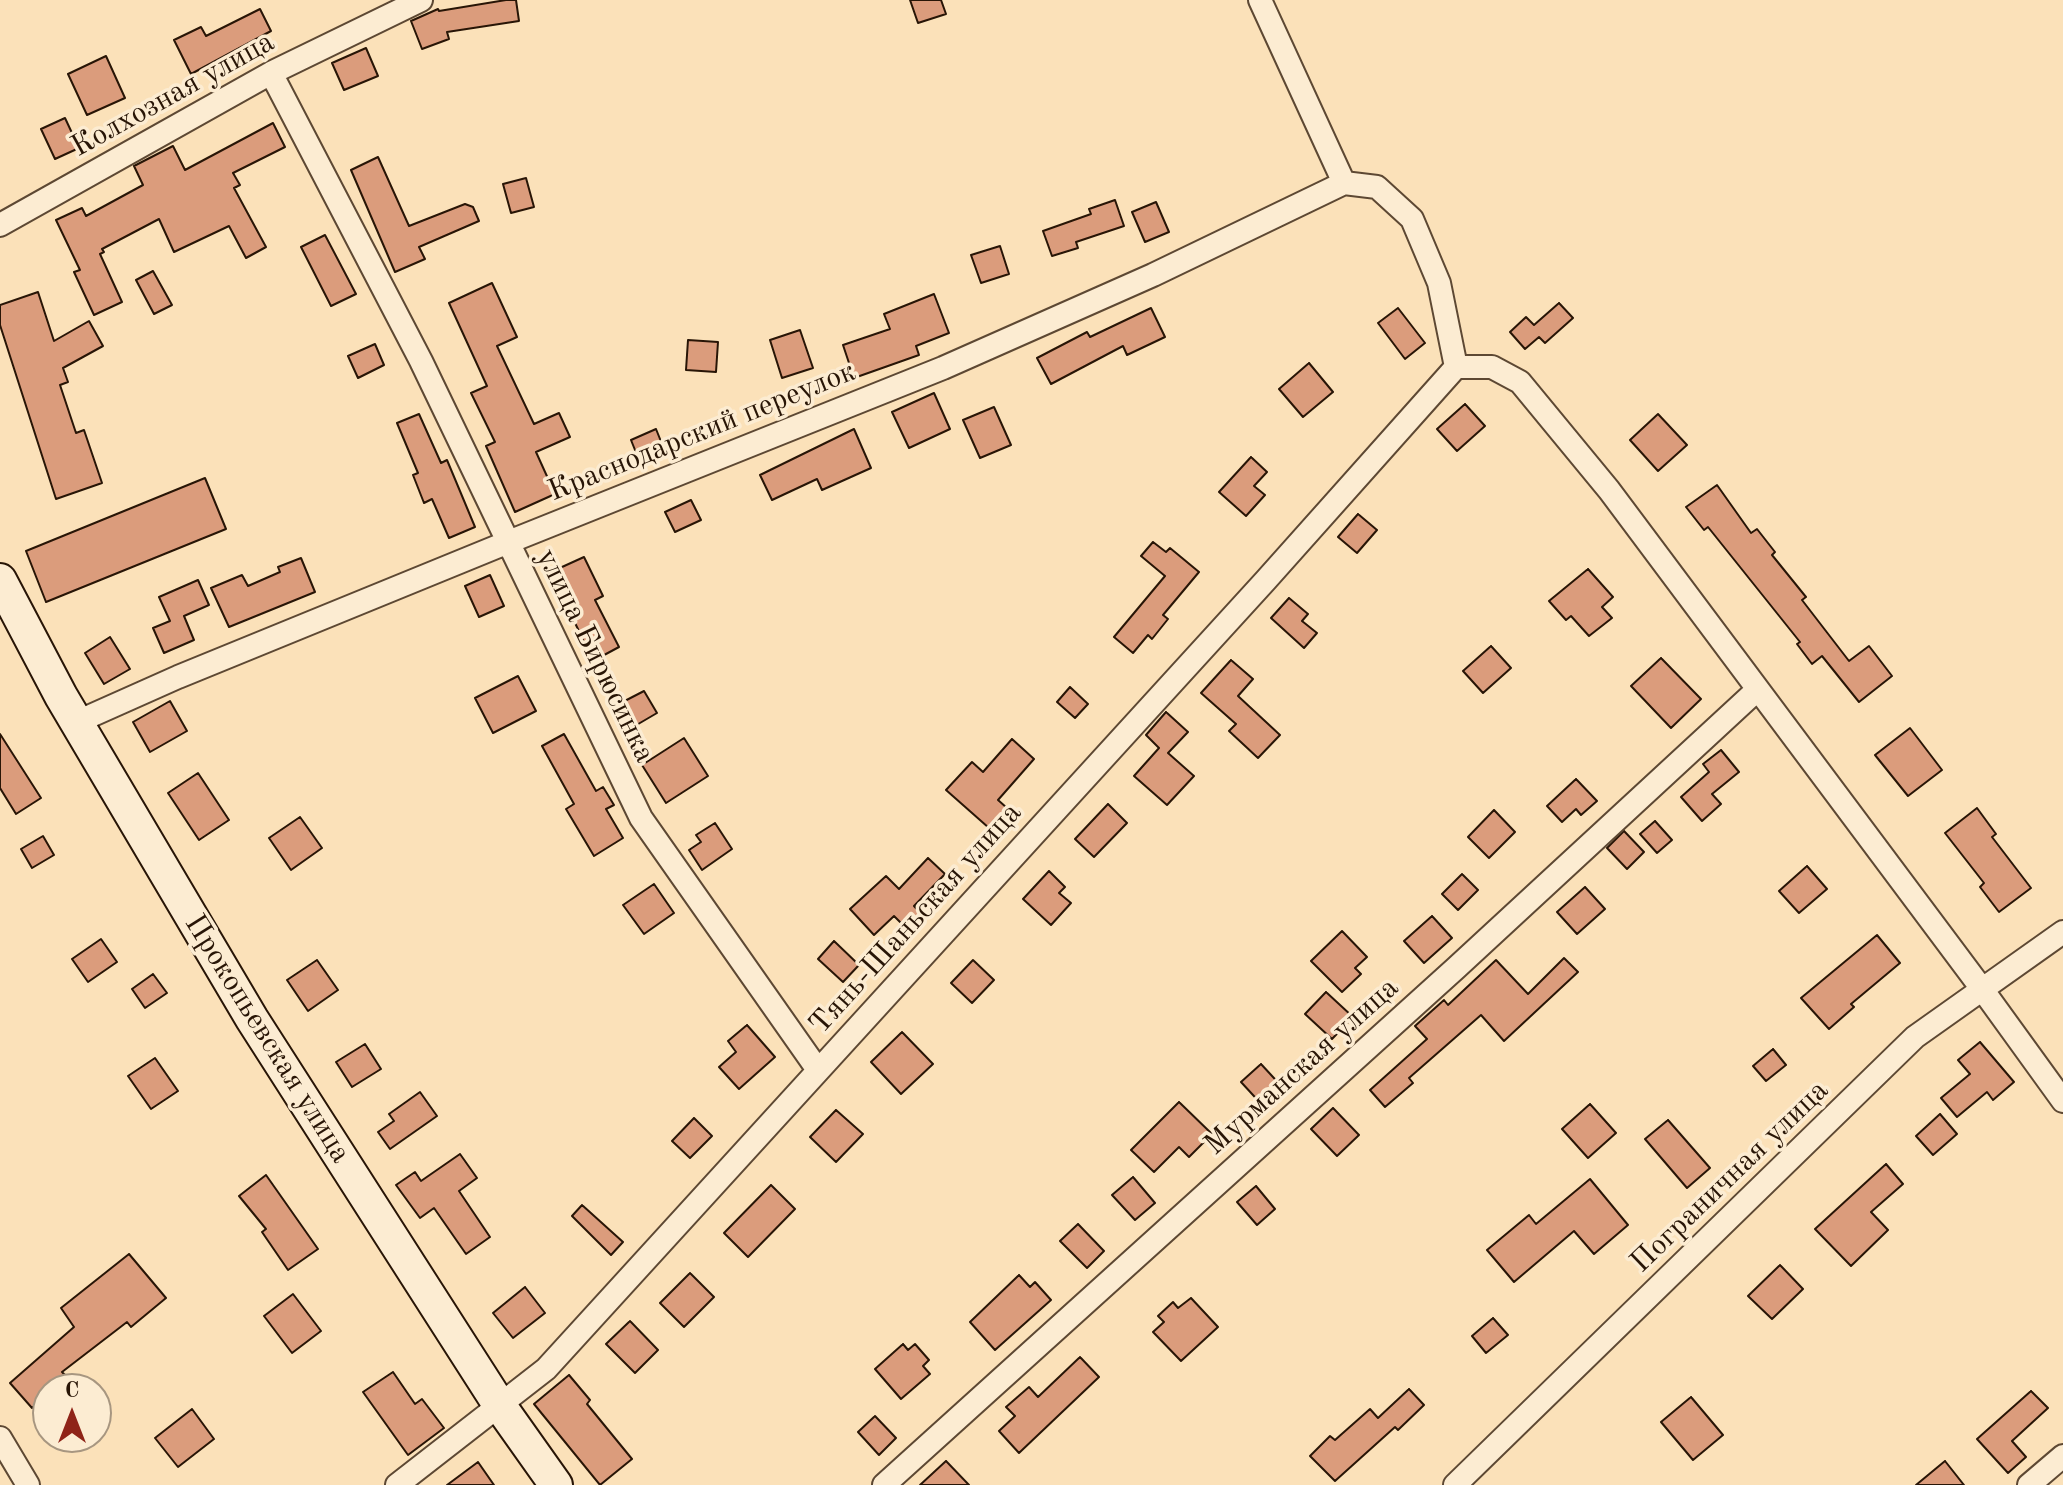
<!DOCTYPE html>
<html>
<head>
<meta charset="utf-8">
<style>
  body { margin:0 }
  #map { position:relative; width:2063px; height:1485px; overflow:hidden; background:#fbe1b9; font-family:"Old Standard TT",serif }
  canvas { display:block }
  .north { position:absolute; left:32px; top:1373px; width:80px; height:80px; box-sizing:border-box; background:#fcecd2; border:2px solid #a79680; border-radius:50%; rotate:0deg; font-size:22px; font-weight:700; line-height:32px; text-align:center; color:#281506 }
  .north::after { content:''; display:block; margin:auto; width:28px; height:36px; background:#8f2418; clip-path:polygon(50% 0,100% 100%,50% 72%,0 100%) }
</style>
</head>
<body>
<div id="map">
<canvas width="2063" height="1485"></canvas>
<div class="north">С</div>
</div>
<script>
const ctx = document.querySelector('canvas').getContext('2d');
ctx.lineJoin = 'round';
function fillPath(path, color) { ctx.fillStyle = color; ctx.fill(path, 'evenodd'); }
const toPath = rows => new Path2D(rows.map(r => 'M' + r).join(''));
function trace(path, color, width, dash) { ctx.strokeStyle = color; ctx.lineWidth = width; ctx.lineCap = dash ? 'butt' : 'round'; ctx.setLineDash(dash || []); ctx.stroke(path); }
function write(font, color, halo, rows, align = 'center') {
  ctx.font = font + ' "Old Standard TT",serif'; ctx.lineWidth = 7; ctx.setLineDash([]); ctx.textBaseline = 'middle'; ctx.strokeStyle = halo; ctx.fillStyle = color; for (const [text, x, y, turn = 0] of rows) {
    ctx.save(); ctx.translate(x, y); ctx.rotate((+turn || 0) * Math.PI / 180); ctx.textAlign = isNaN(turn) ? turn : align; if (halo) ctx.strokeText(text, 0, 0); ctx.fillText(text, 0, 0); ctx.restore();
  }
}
const building = toPath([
  [506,0,516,0,519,21,447,32,449,39,422,49,411,21,438,9,439,11,506,0],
  [910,0,941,0,946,14,918,23,910,0],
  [260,9,271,31,191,74,174,40,201,27,206,36,260,9],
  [366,48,378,76,344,90,332,63,366,48],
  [106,56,125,98,87,115,68,74,106,56],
  [65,118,79,148,55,159,41,129,65,118],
  [273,123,285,147,233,173,240,185,234,188,266,247,246,258,229,226,174,252,159,219,102,249,104,252,100,254,122,302,94,315,74,272,80,270,56,220,82,208,86,216,143,185,134,166,173,146,185,170,273,123],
  [378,157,409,226,465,204,473,207,479,221,419,247,425,259,395,272,351,170,378,157],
  [526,178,534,207,511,213,503,184,526,178],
  [1115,200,1124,226,1076,242,1078,248,1052,256,1043,231,1091,214,1089,209,1115,200],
  [1156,202,1169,232,1145,242,1132,212,1156,202],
  [325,235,356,294,331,306,301,247,325,235],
  [1000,246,1009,274,981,283,971,255,1000,246],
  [153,271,172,305,154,314,136,280,153,271],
  [492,283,517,337,497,346,534,424,559,413,570,437,536,452,555,494,515,512,486,446,495,442,471,393,487,386,449,303,492,283],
  [38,292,54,341,89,321,103,346,63,368,68,382,60,385,76,433,84,430,102,483,56,499,0,325,0,305,38,292],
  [934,294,949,333,916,346,919,355,854,378,843,345,890,329,884,314,934,294],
  [1559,303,1573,318,1545,343,1539,337,1525,349,1510,332,1526,317,1534,325,1559,303],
  [1151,308,1165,337,1127,355,1123,346,1051,384,1037,358,1087,332,1090,337,1151,308],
  [1398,308,1425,343,1405,359,1378,323,1398,308],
  [800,330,813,368,782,378,770,340,800,330],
  [688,340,718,342,716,372,686,370,688,340],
  [375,344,384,365,358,378,348,356,375,344],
  [1309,363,1333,392,1303,417,1279,389,1309,363],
  [934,393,950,429,909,448,892,412,934,393],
  [1465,404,1485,426,1457,451,1437,429,1465,404],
  [994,407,1011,445,980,458,963,420,994,407],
  [419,414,441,463,447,460,475,527,449,538,432,499,424,503,413,475,418,473,397,423,419,414],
  [1658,414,1687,445,1658,471,1630,440,1658,414],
  [656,429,664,449,639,460,631,440,656,429],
  [854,429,871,468,822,490,817,479,772,500,760,475,854,429],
  [1251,457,1267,472,1254,486,1265,495,1246,516,1219,492,1251,457],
  [205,478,226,529,46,602,26,551,205,478],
  [1717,485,1751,533,1757,529,1775,552,1772,555,1806,597,1802,600,1849,661,1869,646,1892,676,1859,702,1822,656,1812,664,1797,644,1800,642,1708,527,1704,530,1686,507,1717,485],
  [691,500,701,520,675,532,665,512,691,500],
  [1358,514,1377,530,1357,553,1338,537,1358,514],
  [1153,542,1166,552,1170,548,1199,572,1163,615,1168,619,1152,639,1148,635,1133,653,1114,637,1165,576,1141,556,1153,542],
  [584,557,603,596,595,600,619,647,593,661,551,572,584,557],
  [301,558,315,592,229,627,211,588,242,575,248,586,280,572,278,567,301,558],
  [1588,569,1613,597,1602,607,1612,618,1589,636,1571,616,1566,620,1549,601,1588,569],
  [490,575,504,606,479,617,465,586,490,575],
  [198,580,209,605,184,616,194,640,164,653,153,628,170,621,159,597,198,580],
  [1289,598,1308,614,1302,621,1317,633,1304,648,1271,618,1289,598],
  [110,637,130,669,104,684,85,653,110,637],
  [1491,646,1511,668,1483,693,1463,671,1491,646],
  [1661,658,1701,699,1671,728,1631,686,1661,658],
  [1231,660,1253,679,1238,696,1280,735,1258,758,1229,731,1236,724,1201,693,1231,660],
  [518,676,536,711,493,733,475,698,518,676],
  [1070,687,1088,704,1075,718,1057,702,1070,687],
  [644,691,657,713,628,730,615,706,644,691],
  [170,701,187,731,150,752,133,722,170,701],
  [1166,712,1188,732,1168,753,1194,776,1167,805,1134,776,1159,748,1146,735,1166,712],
  [1910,728,1942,770,1908,796,1875,755,1910,728],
  [0,734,41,798,16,814,0,788,0,734],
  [564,734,596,791,603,787,614,805,606,809,623,838,594,856,566,809,574,804,542,746,564,734],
  [684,738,708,776,666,803,642,765,684,738],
  [1012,739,1034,759,998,800,1007,808,989,828,946,790,972,762,983,772,1012,739],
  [1721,750,1739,772,1712,794,1721,804,1702,821,1681,797,1709,772,1703,764,1721,750],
  [198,773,229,820,199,840,168,793,198,773],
  [1576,779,1597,801,1581,815,1576,809,1562,822,1547,806,1576,779],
  [1108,804,1127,823,1094,857,1075,839,1108,804],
  [1977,808,1996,834,1992,837,2031,888,1999,912,1980,887,1984,883,1945,833,1977,808],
  [1494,810,1515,832,1489,858,1468,837,1494,810],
  [300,817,322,848,291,870,269,838,300,817],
  [1655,821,1672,840,1657,853,1640,834,1655,821],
  [715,823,732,849,702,870,689,850,701,842,696,835,715,823],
  [1624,831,1644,852,1627,869,1607,848,1624,831],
  [43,836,54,855,32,868,21,849,43,836],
  [928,858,945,874,914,906,923,916,908,930,894,916,874,935,850,909,886,876,899,889,928,858],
  [1807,866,1827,889,1799,913,1779,891,1807,866],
  [1049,871,1065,887,1059,893,1071,903,1051,925,1023,899,1049,871],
  [1462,874,1478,890,1458,910,1442,894,1462,874],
  [654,884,674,913,644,934,623,905,654,884],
  [1585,887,1605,909,1577,934,1557,912,1585,887],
  [1432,916,1452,938,1424,963,1404,941,1432,916],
  [1342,931,1367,957,1355,968,1361,974,1342,992,1311,961,1342,931],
  [1877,935,1900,963,1851,1004,1854,1007,1829,1029,1801,998,1877,935],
  [101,939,117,962,88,982,72,959,101,939],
  [834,941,859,965,843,982,818,959,834,941],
  [1564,958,1578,972,1504,1041,1481,1015,1409,1078,1413,1083,1385,1107,1370,1090,1427,1039,1415,1026,1444,1000,1448,1005,1496,960,1528,994,1564,958],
  [317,960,338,990,308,1011,287,980,317,960],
  [973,960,994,980,972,1003,951,983,973,960],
  [153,974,167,993,145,1008,132,989,153,974],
  [1326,992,1353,1017,1332,1039,1305,1014,1326,992],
  [747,1025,775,1057,739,1089,719,1067,736,1052,728,1041,747,1025],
  [902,1032,933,1064,901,1094,871,1062,902,1032],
  [1980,1042,2014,1082,1993,1100,1987,1092,1957,1117,1941,1098,1970,1074,1958,1060,1980,1042],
  [365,1044,381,1069,352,1087,336,1062,365,1044],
  [1773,1049,1786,1065,1766,1081,1753,1066,1773,1049],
  [155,1058,178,1091,151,1109,128,1076,155,1058],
  [1261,1064,1284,1089,1264,1107,1241,1082,1261,1064],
  [420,1092,437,1116,390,1149,378,1132,394,1121,389,1114,420,1092],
  [1179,1102,1212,1134,1189,1157,1179,1147,1154,1172,1131,1150,1179,1102],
  [1590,1104,1616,1133,1588,1158,1562,1129,1590,1104],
  [1333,1108,1359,1135,1337,1156,1311,1129,1333,1108],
  [836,1110,863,1134,836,1162,810,1137,836,1110],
  [1940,1114,1957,1134,1933,1155,1916,1136,1940,1114],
  [694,1118,712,1136,690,1158,672,1141,694,1118],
  [1668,1120,1710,1168,1687,1188,1645,1139,1668,1120],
  [460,1154,477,1178,459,1191,490,1237,466,1254,434,1208,420,1218,396,1185,415,1172,421,1181,460,1154],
  [1886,1164,1903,1184,1871,1212,1888,1230,1851,1266,1815,1229,1886,1164],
  [266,1175,318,1249,288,1270,262,1232,266,1229,239,1196,266,1175],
  [1133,1177,1155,1203,1135,1220,1112,1195,1133,1177],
  [1590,1179,1628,1225,1594,1254,1574,1231,1514,1282,1487,1250,1529,1215,1536,1224,1590,1179],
  [771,1185,795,1209,748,1257,724,1233,771,1185],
  [1256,1186,1275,1209,1257,1225,1237,1202,1256,1186],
  [582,1205,623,1242,611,1255,572,1216,582,1205],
  [1078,1224,1104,1251,1087,1268,1060,1241,1078,1224],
  [129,1254,166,1298,131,1327,127,1322,62,1372,67,1377,54,1389,48,1389,48,1394,32,1408,10,1383,74,1327,61,1308,129,1254],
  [1780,1265,1803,1289,1772,1319,1748,1296,1780,1265],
  [690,1273,714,1297,684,1327,660,1303,690,1273],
  [1019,1275,1030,1287,1035,1282,1051,1300,995,1350,970,1322,1019,1275],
  [525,1287,545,1313,513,1338,493,1313,525,1287],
  [293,1294,321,1331,292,1353,264,1316,293,1294],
  [1191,1298,1218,1327,1181,1361,1153,1332,1164,1322,1158,1316,1173,1302,1178,1308,1191,1298],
  [1493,1318,1508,1335,1486,1353,1472,1336,1493,1318],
  [630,1321,658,1350,635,1373,606,1344,630,1321],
  [903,1344,908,1350,915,1344,929,1360,923,1366,930,1374,901,1399,875,1369,903,1344],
  [1080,1357,1099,1377,1019,1453,999,1431,1015,1416,1006,1407,1029,1387,1038,1397,1080,1357],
  [393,1372,415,1404,422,1399,444,1428,408,1455,363,1392,393,1372],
  [569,1375,590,1400,587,1404,632,1459,600,1485,534,1404,569,1375],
  [1409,1389,1424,1405,1398,1430,1395,1427,1335,1481,1310,1456,1330,1436,1335,1440,1370,1409,1378,1418,1409,1389],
  [2031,1391,2048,1408,2012,1441,2026,1457,2008,1473,1977,1439,2031,1391],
  [1691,1397,1723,1435,1693,1460,1661,1422,1691,1397],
  [192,1409,214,1439,178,1467,155,1438,192,1409],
  [875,1416,896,1438,879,1455,858,1432,875,1416],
  [946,1461,969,1485,920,1485,946,1461],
  [1945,1461,1964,1485,1916,1485,1945,1461],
  [478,1462,494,1485,447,1485,478,1462]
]);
const minor = toPath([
  [1260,0,1344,183,1377,187,1412,219,1439,283,1456,367,1492,367,1520,382,1609,490,1982,989,2063,1101],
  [271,73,421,361,641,818,818,1070],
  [0,225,271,73,421,0],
  [77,722,178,677,506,543,943,368,1153,275,1344,183],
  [0,1438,28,1485],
  [397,1485,546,1369,1266,580,1456,367],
  [884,1485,1456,968,1757,690],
  [1455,1485,1915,1037,2063,932],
  [2029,1485,2063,1456]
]);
const secondary = toPath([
  [0,580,61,696,252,1019,500,1406,556,1485]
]);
const streetNames = [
  ["Колхозная улица",173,95,-29],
  ["Краснодарский переулок",702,432,-22],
  ["улица Бирюсинка",595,656,64],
  ["Тянь-Шаньская улица",916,919,-48],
  ["Прокопьевская улица",267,1039,58],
  ["Мурманская улица",1302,1067,-42],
  ["Пограничная улица",1730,1177,-44]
];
fillPath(building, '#db9c7c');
trace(building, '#281506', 2);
trace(minor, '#5d4833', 26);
trace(secondary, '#281506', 36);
trace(minor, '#fcecd2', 22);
trace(secondary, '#fcecd2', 32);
write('30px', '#281506', '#fcecd2', streetNames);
</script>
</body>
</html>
